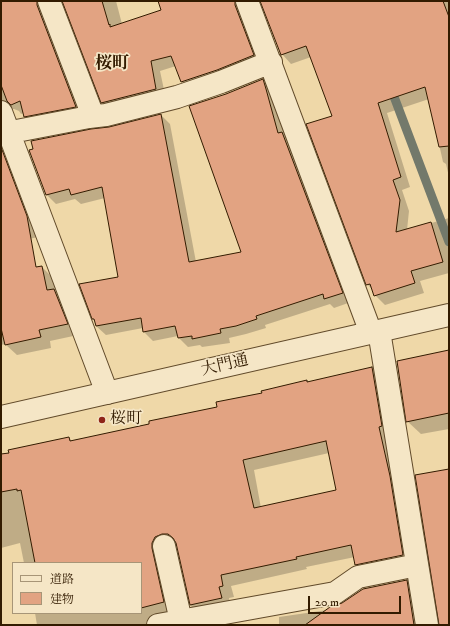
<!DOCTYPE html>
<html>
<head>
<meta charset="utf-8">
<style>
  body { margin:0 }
  #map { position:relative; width:450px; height:626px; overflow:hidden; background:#efd8a8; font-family:"IM FELL DW Pica","Noto Serif JP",serif }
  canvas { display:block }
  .frame { position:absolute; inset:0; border:2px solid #321b00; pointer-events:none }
  .legend { position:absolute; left:12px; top:562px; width:130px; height:52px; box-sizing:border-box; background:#f5e6c6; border:1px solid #a79577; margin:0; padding:5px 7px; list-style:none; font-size:12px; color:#321b00 }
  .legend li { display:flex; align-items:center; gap:8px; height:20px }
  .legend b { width:20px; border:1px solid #a79577 }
  .scale { position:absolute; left:308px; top:596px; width:93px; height:18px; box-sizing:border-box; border:2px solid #321b00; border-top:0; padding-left:5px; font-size:12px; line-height:14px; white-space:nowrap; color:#321b00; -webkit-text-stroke:3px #f5e6c6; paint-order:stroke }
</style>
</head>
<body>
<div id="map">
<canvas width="450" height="626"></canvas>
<div class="frame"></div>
<ul class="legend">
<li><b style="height:5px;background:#f5e6c6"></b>道路</li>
<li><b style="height:11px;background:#e2a382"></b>建物</li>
</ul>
<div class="scale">20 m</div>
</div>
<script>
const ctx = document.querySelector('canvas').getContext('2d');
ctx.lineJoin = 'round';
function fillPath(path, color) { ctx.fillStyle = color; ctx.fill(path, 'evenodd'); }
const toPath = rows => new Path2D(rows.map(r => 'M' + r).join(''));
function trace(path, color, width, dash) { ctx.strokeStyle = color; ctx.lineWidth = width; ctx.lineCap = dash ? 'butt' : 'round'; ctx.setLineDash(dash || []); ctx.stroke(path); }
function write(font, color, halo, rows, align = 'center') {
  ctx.font = font + ' "IM FELL DW Pica","Noto Serif JP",serif'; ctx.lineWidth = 3.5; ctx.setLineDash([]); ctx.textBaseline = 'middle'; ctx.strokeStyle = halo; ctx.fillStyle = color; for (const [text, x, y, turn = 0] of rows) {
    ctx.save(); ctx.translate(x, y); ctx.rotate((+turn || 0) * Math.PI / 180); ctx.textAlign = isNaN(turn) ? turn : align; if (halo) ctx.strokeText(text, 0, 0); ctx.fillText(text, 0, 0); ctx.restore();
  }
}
const shadow = toPath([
  [1,1,51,1,85,116,35,126,25,116,24,113,21,114,19,111,14,109,7,110,1,114],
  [63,1,116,1,122,24,163,11,160,1,250,1,263,65,192,92,182,82,176,66,160,71,166,99,112,112,102,102],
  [261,1,449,1,449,177,446,164,443,162,429,99,387,113,410,187,402,190,409,211,407,230,449,218,449,273,420,281,424,293,385,305,375,295,373,290,367,284,334,116,311,57,291,64,282,54],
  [262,80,272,89,275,99,285,136,292,142,351,302,334,308,330,304,265,325,266,328,246,334,229,338,230,343,202,347,200,345,188,347,179,338,178,336,153,341,144,332,143,328,106,335,96,326,95,321,93,318,119,277,105,198,81,204,75,199,56,204,46,194,109,128,161,115,170,124,196,262,243,253,226,95],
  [1,157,4,157,14,167,38,237,11,243,1,237],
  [42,267,53,278,56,291,65,301,78,335,50,341,51,348,17,355,5,344,1,345,1,299],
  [449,352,449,429,421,434,407,421],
  [372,369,383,379,413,566,367,575,356,564,355,557,306,567,307,569,231,586,234,597,229,598,232,611,202,617,191,606,177,544,172,544,176,621,162,625,37,625,35,613,141,613,141,563,24,563,20,543,1,548,1,455,69,438,72,441,150,425,219,408,263,393,307,381,308,383],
  [329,453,338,491,261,508,254,470],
  [408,553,408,555,363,564,363,562],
  [407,581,417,592,423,625,279,625,279,617,327,610]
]);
const stream = toPath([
  [390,86,449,242]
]);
const building = toPath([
  [1,1,37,1,37,5,76,107,24,117,20,101,11,105,7,101,1,85,1,1],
  [62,1,102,1,109,25,110,24,110,27,161,10,158,1,235,1,235,5,254,55,217,70,181,82,171,56,151,61,156,89,101,103,62,1],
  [260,1,443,1,449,17,449,146,439,147,425,87,378,103,401,177,393,180,400,200,396,232,431,222,443,262,411,271,415,283,374,296,370,284,366,285,306,124,332,116,306,46,281,55,260,1],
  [263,79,266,89,278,133,282,132,343,293,324,299,323,294,256,316,257,319,236,326,220,329,221,333,192,339,192,336,178,338,175,326,143,332,141,318,96,326,94,319,92,319,79,284,118,277,102,187,71,195,69,189,46,195,29,150,33,149,31,141,91,129,109,127,161,114,189,262,241,252,189,106,226,94,263,79],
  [1,147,27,216,36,267,42,266,47,290,54,289,68,324,39,330,41,337,5,345,1,328,1,147],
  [449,350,449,413,406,422,397,361,449,350],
  [372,367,382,426,379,427,390,476,403,555,355,565,351,545,296,557,297,559,221,575,223,586,219,587,222,598,190,605,176,543,173,538,168,534,162,534,155,537,152,543,152,548,164,602,141,608,141,563,35,563,21,490,17,491,17,489,1,492,1,454,9,453,8,450,69,437,70,441,149,424,149,421,217,407,216,402,262,393,261,391,307,380,307,382,372,367],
  [326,441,336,490,254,508,243,460,326,441],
  [449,469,449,625,439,625,415,475,449,469],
  [407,580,414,625,305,625,330,607,342,603,363,589,407,580]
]);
const minor = toPath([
  [49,1,93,116],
  [247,1,371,333],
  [1,112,107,393],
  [1,134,89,117,106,115,177,97,221,82,271,62],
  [379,331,427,625],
  [164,546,181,621],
  [158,625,335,593,358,577,417,565]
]);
const tertiary = toPath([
  [1,417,449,315]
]);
const markers = [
  [102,420,4,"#8f2418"]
];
const streetNames = [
  ["大門通",225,366,-13]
];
const poiNames = [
  ["桜町",110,420]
];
const neighbourhoodNames = [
  ["桜町",112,64]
];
fillPath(shadow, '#0003');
trace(stream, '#73796b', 9);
fillPath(building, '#e2a382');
trace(building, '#321b00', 1);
trace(minor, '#614a2a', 24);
trace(tertiary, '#614a2a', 24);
trace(minor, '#f5e6c6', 22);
trace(tertiary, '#f5e6c6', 22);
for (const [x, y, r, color] of markers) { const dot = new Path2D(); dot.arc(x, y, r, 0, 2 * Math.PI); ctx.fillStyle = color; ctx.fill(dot); trace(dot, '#f5e6c6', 1.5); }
write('16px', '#321b00', '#f5e6c6', streetNames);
write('16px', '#321b00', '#f5e6c6', poiNames, 'left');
write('bold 17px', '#321b00', '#f5e6c6', neighbourhoodNames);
</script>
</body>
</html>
